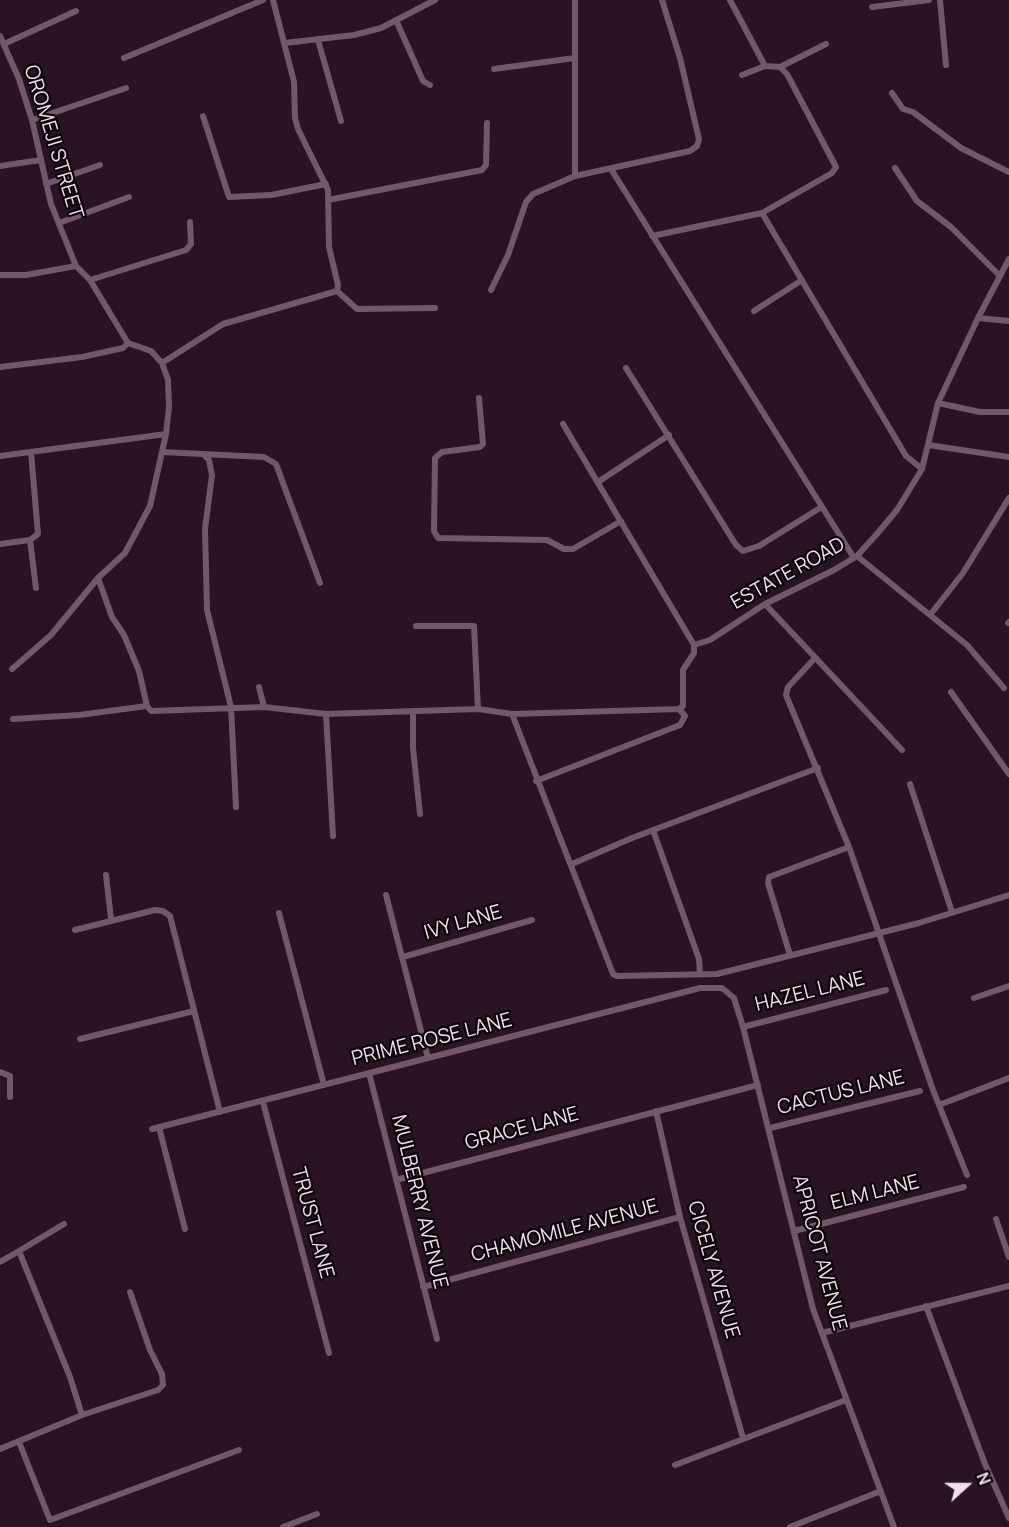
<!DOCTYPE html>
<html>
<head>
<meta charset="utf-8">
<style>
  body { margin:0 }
  #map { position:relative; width:1009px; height:1527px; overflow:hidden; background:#281424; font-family:Manrope,sans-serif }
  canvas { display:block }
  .north { position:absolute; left:937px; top:1455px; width:60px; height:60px; -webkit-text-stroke:4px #0b0409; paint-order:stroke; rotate:69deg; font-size:16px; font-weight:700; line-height:24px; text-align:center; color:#efe0eb }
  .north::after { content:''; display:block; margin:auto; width:21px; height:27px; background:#efe0eb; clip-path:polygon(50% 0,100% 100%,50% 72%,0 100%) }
</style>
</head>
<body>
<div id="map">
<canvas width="1009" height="1527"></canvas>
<div class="north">N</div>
</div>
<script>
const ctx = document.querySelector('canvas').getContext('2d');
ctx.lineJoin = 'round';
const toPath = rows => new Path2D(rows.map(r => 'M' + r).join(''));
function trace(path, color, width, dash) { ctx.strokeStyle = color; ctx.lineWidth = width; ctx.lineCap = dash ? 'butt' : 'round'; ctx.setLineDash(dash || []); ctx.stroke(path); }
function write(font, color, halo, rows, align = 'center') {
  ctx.font = font + ' Manrope,sans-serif'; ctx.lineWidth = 4.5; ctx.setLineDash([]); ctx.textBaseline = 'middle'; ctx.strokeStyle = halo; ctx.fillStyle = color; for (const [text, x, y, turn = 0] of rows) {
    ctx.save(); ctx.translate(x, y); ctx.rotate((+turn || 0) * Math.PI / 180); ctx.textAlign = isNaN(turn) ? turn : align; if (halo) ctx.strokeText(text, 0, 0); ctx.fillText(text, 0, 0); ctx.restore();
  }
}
const minor = toPath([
  [730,0,765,66],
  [940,0,946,65],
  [872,7,929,0],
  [396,20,423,81,430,85],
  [0,36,19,79,32,120,51,204,76,266,90,280,128,343,151,351,162,363,168,380,169,407,166,434,150,506,125,553,98,578,51,635,12,669],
  [318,40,341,121],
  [285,43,354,35,381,28,435,0],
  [4,44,76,11],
  [124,58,263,0],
  [780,67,826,44],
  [494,69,575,58],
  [892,93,903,109,913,112,961,148,1009,172],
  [203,116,229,197,271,195,326,184],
  [32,120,126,88],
  [0,166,41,160],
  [895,168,917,201,951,227,1000,276],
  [611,169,854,558],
  [575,176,575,0],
  [46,184,100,165],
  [328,200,482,170,486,165,487,123],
  [762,213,906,456,922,469],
  [59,223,129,197],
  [652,236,762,213,832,173,836,167,787,74,780,67,765,66,742,75],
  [0,275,26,275,76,266],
  [90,280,186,250,191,244,190,222],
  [491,290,508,255,526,202,533,194,575,176,690,151,697,146,699,139,680,58,662,0],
  [337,291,357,309,435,308],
  [754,311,802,280],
  [978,318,1009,321],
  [162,363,223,324,337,291,338,285,329,247,328,190,298,129,295,118,294,82,273,0],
  [0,367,82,357,123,348,128,343],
  [626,368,736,545,743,551,759,546,820,508],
  [479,398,483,444,480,447,442,452,435,458,434,531,438,538,547,540,564,549,573,549,621,521],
  [938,403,980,412,1009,412],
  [928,445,1009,457],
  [162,452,264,457,276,464,320,583],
  [204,455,209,460,212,475,205,529,207,610,231,707,236,807],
  [0,456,166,434],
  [598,482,669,435],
  [30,540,36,588],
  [0,544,30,540,38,534,31,452],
  [857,556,967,645,1004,688],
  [98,578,112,617,124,635,139,671,147,706,151,711,264,707,326,714,478,709,512,714,679,709,683,706,683,670,694,653,694,645,563,424],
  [765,604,902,750],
  [930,615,963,573,1009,498],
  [1008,623,1009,622],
  [416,626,474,626,478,709],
  [694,645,710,640,765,604,834,570,857,556,876,535,897,510,922,469,938,403,978,318,1009,259],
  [815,658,788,687,786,695,849,847,933,1090,967,1175],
  [259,687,264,707],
  [951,692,1009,774],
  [413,711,413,748,420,814],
  [326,714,333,836],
  [512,714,613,974,617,976,717,974,919,923,1009,895],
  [13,719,79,715,147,706],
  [536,781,680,725,685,716,679,709],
  [910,784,952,912],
  [653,830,699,959,700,974],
  [572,864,632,838,818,768],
  [106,875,111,919],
  [386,895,428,1058],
  [279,913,324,1085],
  [75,930,155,910,163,911,170,916,220,1112],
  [790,955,768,883,769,877,849,847],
  [403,957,532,920],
  [974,998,1009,986],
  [743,1027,886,990],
  [80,1039,194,1011],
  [0,1072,10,1076,10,1097],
  [369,1073,437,1339],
  [263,1102,329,1353],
  [939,1105,1009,1078],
  [656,1111,680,1217,743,1438],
  [159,1127,185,1229],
  [770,1128,920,1091],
  [152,1129,700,988,722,988,734,998,743,1027,813,1309,894,1527],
  [396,1180,758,1085],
  [996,1219,1009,1257],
  [794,1231,964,1187],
  [0,1262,19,1251],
  [423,1287,680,1217],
  [926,1306,985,1464,1009,1518],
  [822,1333,1009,1286],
  [82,1415,158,1390,163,1385,162,1374,150,1350,130,1292],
  [19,1442,50,1520,239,1450],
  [0,1449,82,1415,70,1377,19,1251,64,1224],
  [675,1465,846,1400],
  [283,1527,317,1514],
  [790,1527,881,1491]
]);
const streetNames = [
  ["OROMEJI STREET",53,142,73],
  ["ESTATE ROAD",788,574,-29],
  ["IVY LANE",463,923,-16],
  ["HAZEL LANE",810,992,-14],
  ["PRIME ROSE LANE",432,1040,-14],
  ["CACTUS LANE",841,1093,-14],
  ["GRACE LANE",522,1129,-15],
  ["ELM LANE",875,1193,-14],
  ["MULBERRY AVENUE",419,1202,76],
  ["TRUST LANE",312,1223,75],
  ["CHAMOMILE AVENUE",565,1231,-15],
  ["APRICOT AVENUE",819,1253,75],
  ["CICELY AVENUE",713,1270,74]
];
trace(minor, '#71586b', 6);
write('20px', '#efe0eb', '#0b0409', streetNames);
</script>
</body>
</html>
